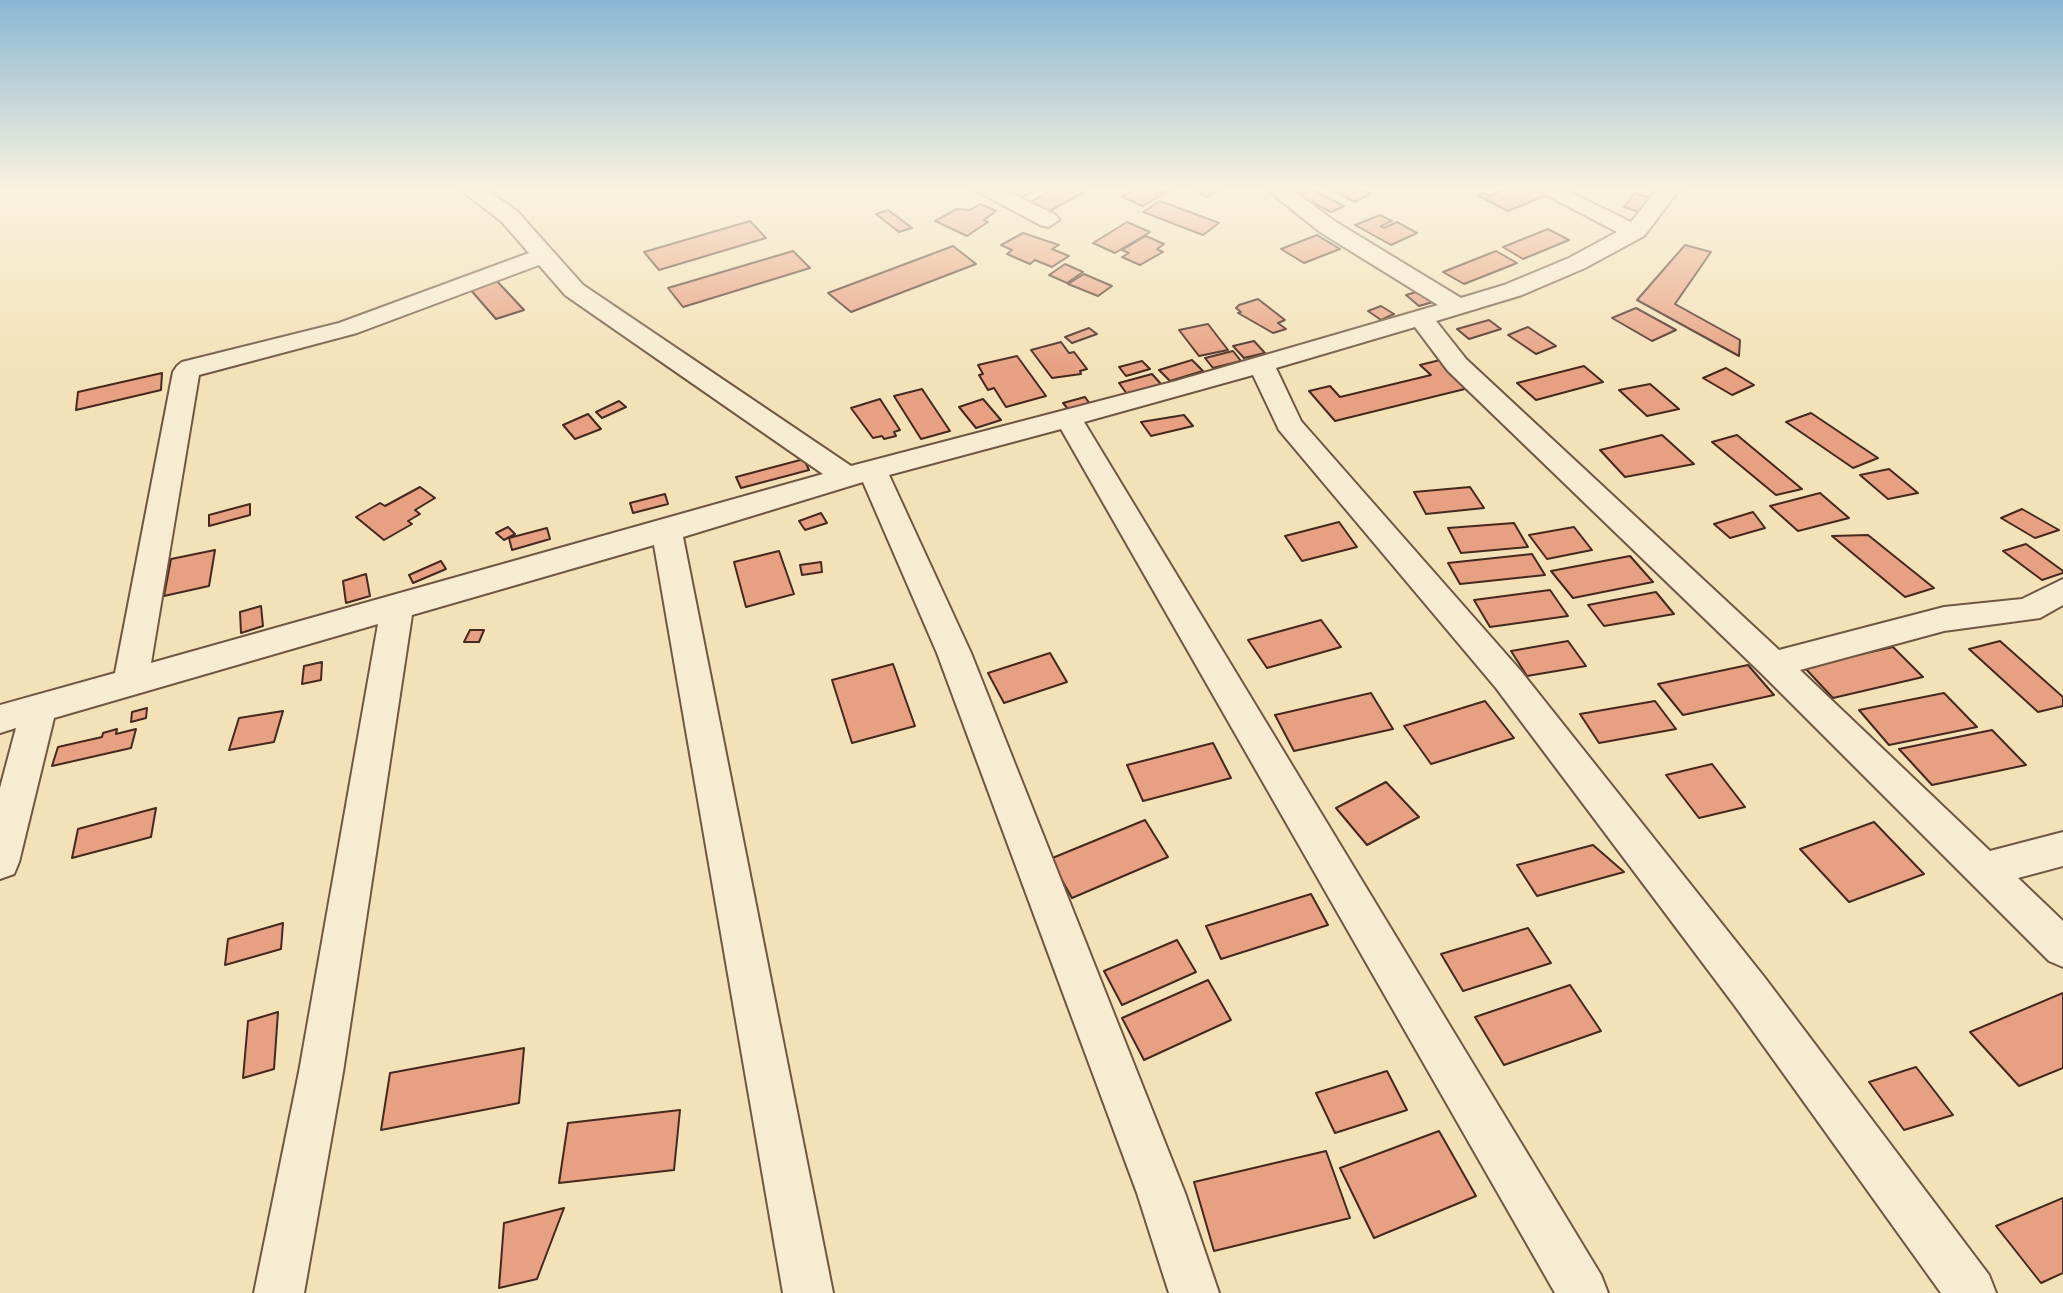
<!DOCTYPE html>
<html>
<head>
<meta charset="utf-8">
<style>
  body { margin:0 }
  canvas { display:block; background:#f3e1b8 }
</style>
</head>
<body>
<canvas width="2063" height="1293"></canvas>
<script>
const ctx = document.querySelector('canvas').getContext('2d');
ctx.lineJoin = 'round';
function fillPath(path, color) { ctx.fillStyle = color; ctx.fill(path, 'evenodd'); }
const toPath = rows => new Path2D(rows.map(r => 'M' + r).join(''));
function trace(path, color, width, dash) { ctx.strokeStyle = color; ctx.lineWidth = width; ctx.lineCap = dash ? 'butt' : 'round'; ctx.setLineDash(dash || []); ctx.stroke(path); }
const building = toPath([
  [1007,187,1041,187,1017,200,999,192,1007,187],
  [1057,187,1078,187,1086,191,1048,212,1029,203,1057,187],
  [1139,187,1174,187,1143,206,1122,197,1139,187],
  [1190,187,1223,187,1207,197,1190,187],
  [1326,187,1356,187,1370,194,1355,202,1326,187],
  [1510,187,1533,187,1547,195,1508,211,1477,195,1484,193,1490,196,1510,187],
  [1311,189,1344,206,1331,212,1297,195,1311,189],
  [1635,193,1656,199,1645,214,1624,207,1635,193],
  [1160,201,1219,223,1203,235,1143,212,1160,201],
  [980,204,996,211,984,220,988,222,967,236,935,221,957,209,970,210,980,204],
  [888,210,912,228,899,232,876,214,888,210],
  [1380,215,1392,221,1381,226,1384,228,1397,222,1417,233,1391,245,1355,225,1380,215],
  [750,221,766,238,659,270,644,252,750,221],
  [1127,222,1150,232,1115,253,1093,243,1127,222],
  [1548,229,1569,240,1523,259,1503,247,1548,229],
  [1023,233,1059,245,1052,249,1069,256,1052,267,1035,260,1030,264,1007,254,1012,250,1001,245,1023,233],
  [1317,235,1340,249,1304,263,1281,249,1317,235],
  [1146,236,1164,244,1157,249,1163,252,1140,265,1122,257,1129,253,1122,250,1146,236],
  [1685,245,1711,252,1675,304,1740,340,1739,356,1637,300,1685,245],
  [953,246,976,264,851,312,828,293,953,246],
  [793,251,810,268,683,307,668,288,793,251],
  [1496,251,1517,263,1464,284,1443,272,1496,251],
  [1065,264,1083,272,1067,283,1049,275,1065,264],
  [1084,274,1112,286,1098,296,1068,284,1084,274],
  [495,279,524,310,496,319,469,288,495,279],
  [1420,291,1433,302,1419,306,1406,295,1420,291],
  [1258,299,1285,320,1278,323,1286,329,1273,333,1238,313,1241,312,1236,308,1239,305,1258,299],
  [1381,306,1394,314,1381,320,1368,311,1381,306],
  [1636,308,1676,330,1652,341,1612,318,1636,308],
  [1489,320,1501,329,1469,339,1457,329,1489,320],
  [1208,324,1228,350,1199,356,1179,330,1208,324],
  [1528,327,1556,346,1536,354,1508,335,1528,327],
  [1089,328,1097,334,1072,343,1065,337,1089,328],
  [1254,341,1265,353,1244,358,1233,346,1254,341],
  [1061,342,1069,353,1074,352,1087,369,1080,371,1081,374,1052,378,1031,350,1061,342],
  [1233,351,1241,361,1213,368,1205,358,1233,351],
  [1017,356,1046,396,1006,407,994,388,988,390,979,375,983,374,978,365,1017,356],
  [1444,359,1473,387,1335,421,1309,391,1330,386,1340,397,1431,375,1420,365,1444,359],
  [1192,360,1203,371,1170,381,1159,370,1192,360],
  [1142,361,1150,369,1126,376,1119,367,1142,361],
  [1584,366,1603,382,1536,400,1517,383,1584,366],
  [1726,368,1754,385,1732,395,1703,378,1726,368],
  [162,373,161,390,76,410,78,392,162,373],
  [1152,374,1161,384,1127,394,1119,383,1152,374],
  [1650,384,1679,409,1647,416,1619,390,1650,384],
  [922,389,950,431,921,439,894,396,922,389],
  [1085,397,1090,404,1068,409,1063,403,1085,397],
  [880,399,900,430,894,432,896,436,884,439,882,436,873,438,851,408,880,399],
  [983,399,1001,420,976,428,959,407,983,399],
  [619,401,626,407,602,418,596,412,619,401],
  [1811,413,1878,458,1853,468,1786,422,1811,413],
  [588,414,601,429,575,439,563,425,588,414],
  [1184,415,1193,426,1151,436,1141,422,1184,415],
  [1662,435,1694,464,1625,477,1600,450,1662,435],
  [1737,435,1802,489,1776,495,1712,442,1737,435],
  [804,459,809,470,741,488,736,477,804,459],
  [1889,469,1918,493,1888,499,1860,475,1889,469],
  [420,487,435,498,415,510,420,514,408,521,412,524,384,540,356,517,380,503,385,506,420,487],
  [1470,487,1484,508,1426,514,1414,492,1470,487],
  [1820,493,1849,518,1798,531,1770,506,1820,493],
  [665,494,668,504,633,513,630,503,665,494],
  [250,504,250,515,209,526,209,515,250,504],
  [2022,509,2059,530,2035,538,2001,518,2022,509],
  [1753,512,1765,528,1730,538,1714,524,1753,512],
  [821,513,827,523,805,530,799,521,821,513],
  [1339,522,1357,547,1302,561,1285,536,1339,522],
  [1514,523,1528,547,1461,553,1448,528,1514,523],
  [508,527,515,534,504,540,496,533,508,527],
  [1574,527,1592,550,1547,559,1529,535,1574,527],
  [547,528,550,539,512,550,509,538,547,528],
  [1868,535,1934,588,1905,597,1832,536,1868,535],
  [2026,544,2063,571,2063,573,2042,580,2003,551,2026,544],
  [215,550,209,586,164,596,171,559,215,550],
  [779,551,794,594,746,607,734,562,779,551],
  [1532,554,1545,575,1460,584,1448,563,1532,554],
  [1630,556,1653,582,1573,598,1551,571,1630,556],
  [441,561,446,569,413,583,409,575,441,561],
  [821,562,822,572,802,575,800,565,821,562],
  [366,574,370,596,346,603,343,581,366,574],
  [1550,590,1568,616,1490,627,1474,600,1550,590],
  [1656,592,1674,614,1604,626,1588,605,1656,592],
  [261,606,263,626,241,633,240,612,261,606],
  [1321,620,1341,647,1267,668,1248,640,1321,620],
  [470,630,484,630,479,642,464,642,470,630],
  [1568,641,1586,666,1527,676,1511,651,1568,641],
  [2000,641,2063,697,2063,706,2038,712,1969,649,2000,641],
  [1893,647,1923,677,1833,698,1804,667,1893,647],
  [1050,653,1067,682,1004,703,988,673,1050,653],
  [322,662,321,680,302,684,304,666,322,662],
  [893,664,915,726,852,743,832,680,893,664],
  [1748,665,1774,695,1683,715,1658,684,1748,665],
  [1371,693,1393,729,1294,751,1275,715,1371,693],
  [1944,693,1977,727,1889,745,1859,710,1944,693],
  [1485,701,1514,738,1431,764,1404,726,1485,701],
  [1655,701,1676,729,1599,743,1580,714,1655,701],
  [147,708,146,718,131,722,132,712,147,708],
  [283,711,274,742,229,750,239,718,283,711],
  [117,729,116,734,136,729,131,748,52,766,58,747,102,737,103,733,117,729],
  [1992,730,2026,765,1932,785,1899,749,1992,730],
  [1213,743,1231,778,1143,801,1127,765,1213,743],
  [1712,764,1745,807,1699,818,1666,775,1712,764],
  [1386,782,1419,817,1367,845,1336,808,1386,782],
  [156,808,151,837,72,858,78,829,156,808],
  [1145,820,1168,857,1072,898,1050,859,1145,820],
  [1874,822,1924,874,1849,902,1800,849,1874,822],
  [1593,845,1624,872,1537,896,1517,865,1593,845],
  [1311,894,1328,925,1221,959,1206,926,1311,894],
  [283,923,281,949,225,965,228,939,283,923],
  [1528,928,1551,963,1463,991,1441,954,1528,928],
  [1177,940,1196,972,1122,1005,1104,971,1177,940],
  [1208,980,1231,1020,1144,1060,1122,1018,1208,980],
  [1570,985,1601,1031,1504,1065,1475,1017,1570,985],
  [2063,993,2063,1068,2019,1086,1970,1032,2063,993],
  [278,1012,274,1069,243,1078,248,1021,278,1012],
  [524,1048,519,1103,381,1130,390,1073,524,1048],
  [1916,1067,1953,1115,1904,1130,1869,1082,1916,1067],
  [1387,1071,1407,1110,1335,1133,1316,1093,1387,1071],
  [680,1110,674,1170,559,1183,568,1123,680,1110],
  [1439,1131,1476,1196,1374,1238,1340,1168,1439,1131],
  [1326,1151,1350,1218,1214,1251,1194,1182,1326,1151],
  [2063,1198,2063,1273,2041,1283,1996,1226,2063,1198],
  [564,1208,537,1279,499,1288,504,1223,564,1208]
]);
const minor = toPath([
  [457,187,482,187,517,211,583,285,851,466,1176,381,1438,305,1320,232,1264,187,1288,187,1336,222,1461,298,1504,285,1569,258,1617,232,1531,187,1559,187,1631,222,1659,187,1681,187,1644,236,1585,268,1522,295,1436,321,1466,359,1779,650,1944,607,2022,599,2063,579,2063,605,2040,618,1944,631,1800,670,1990,851,2063,832,2063,866,2018,878,2063,921,2063,967,2049,961,1761,673,1448,371,1415,327,1276,368,1301,421,1520,670,1765,978,1989,1275,1996,1293,1941,1293,1735,1006,1496,688,1279,430,1253,375,1084,422,1601,1275,1608,1293,1555,1293,1061,429,889,475,971,653,1185,1193,1219,1293,1169,1293,1137,1193,937,653,863,482,683,537,833,1293,783,1293,654,545,412,615,343,1072,304,1293,254,1293,299,1072,378,624,54,718,19,862,14,874,0,879,0,788,16,728,0,733,0,705,115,673,173,372,177,366,182,362,339,323,529,253,501,221,457,187],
  [539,265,565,295,823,474,151,663,199,375,357,333,539,265],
  [970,187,998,187,1056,215,1059,220,1048,227,1040,225,970,187]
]);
fillPath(building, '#e7a082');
trace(building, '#45291e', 2);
trace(minor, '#705744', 4);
fillPath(minor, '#f7ecd1');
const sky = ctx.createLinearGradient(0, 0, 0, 369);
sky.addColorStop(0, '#8ab7d4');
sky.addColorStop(0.51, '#faf2df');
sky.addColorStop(1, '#faf2df00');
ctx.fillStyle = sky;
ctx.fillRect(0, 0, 2063, 369);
</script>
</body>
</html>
